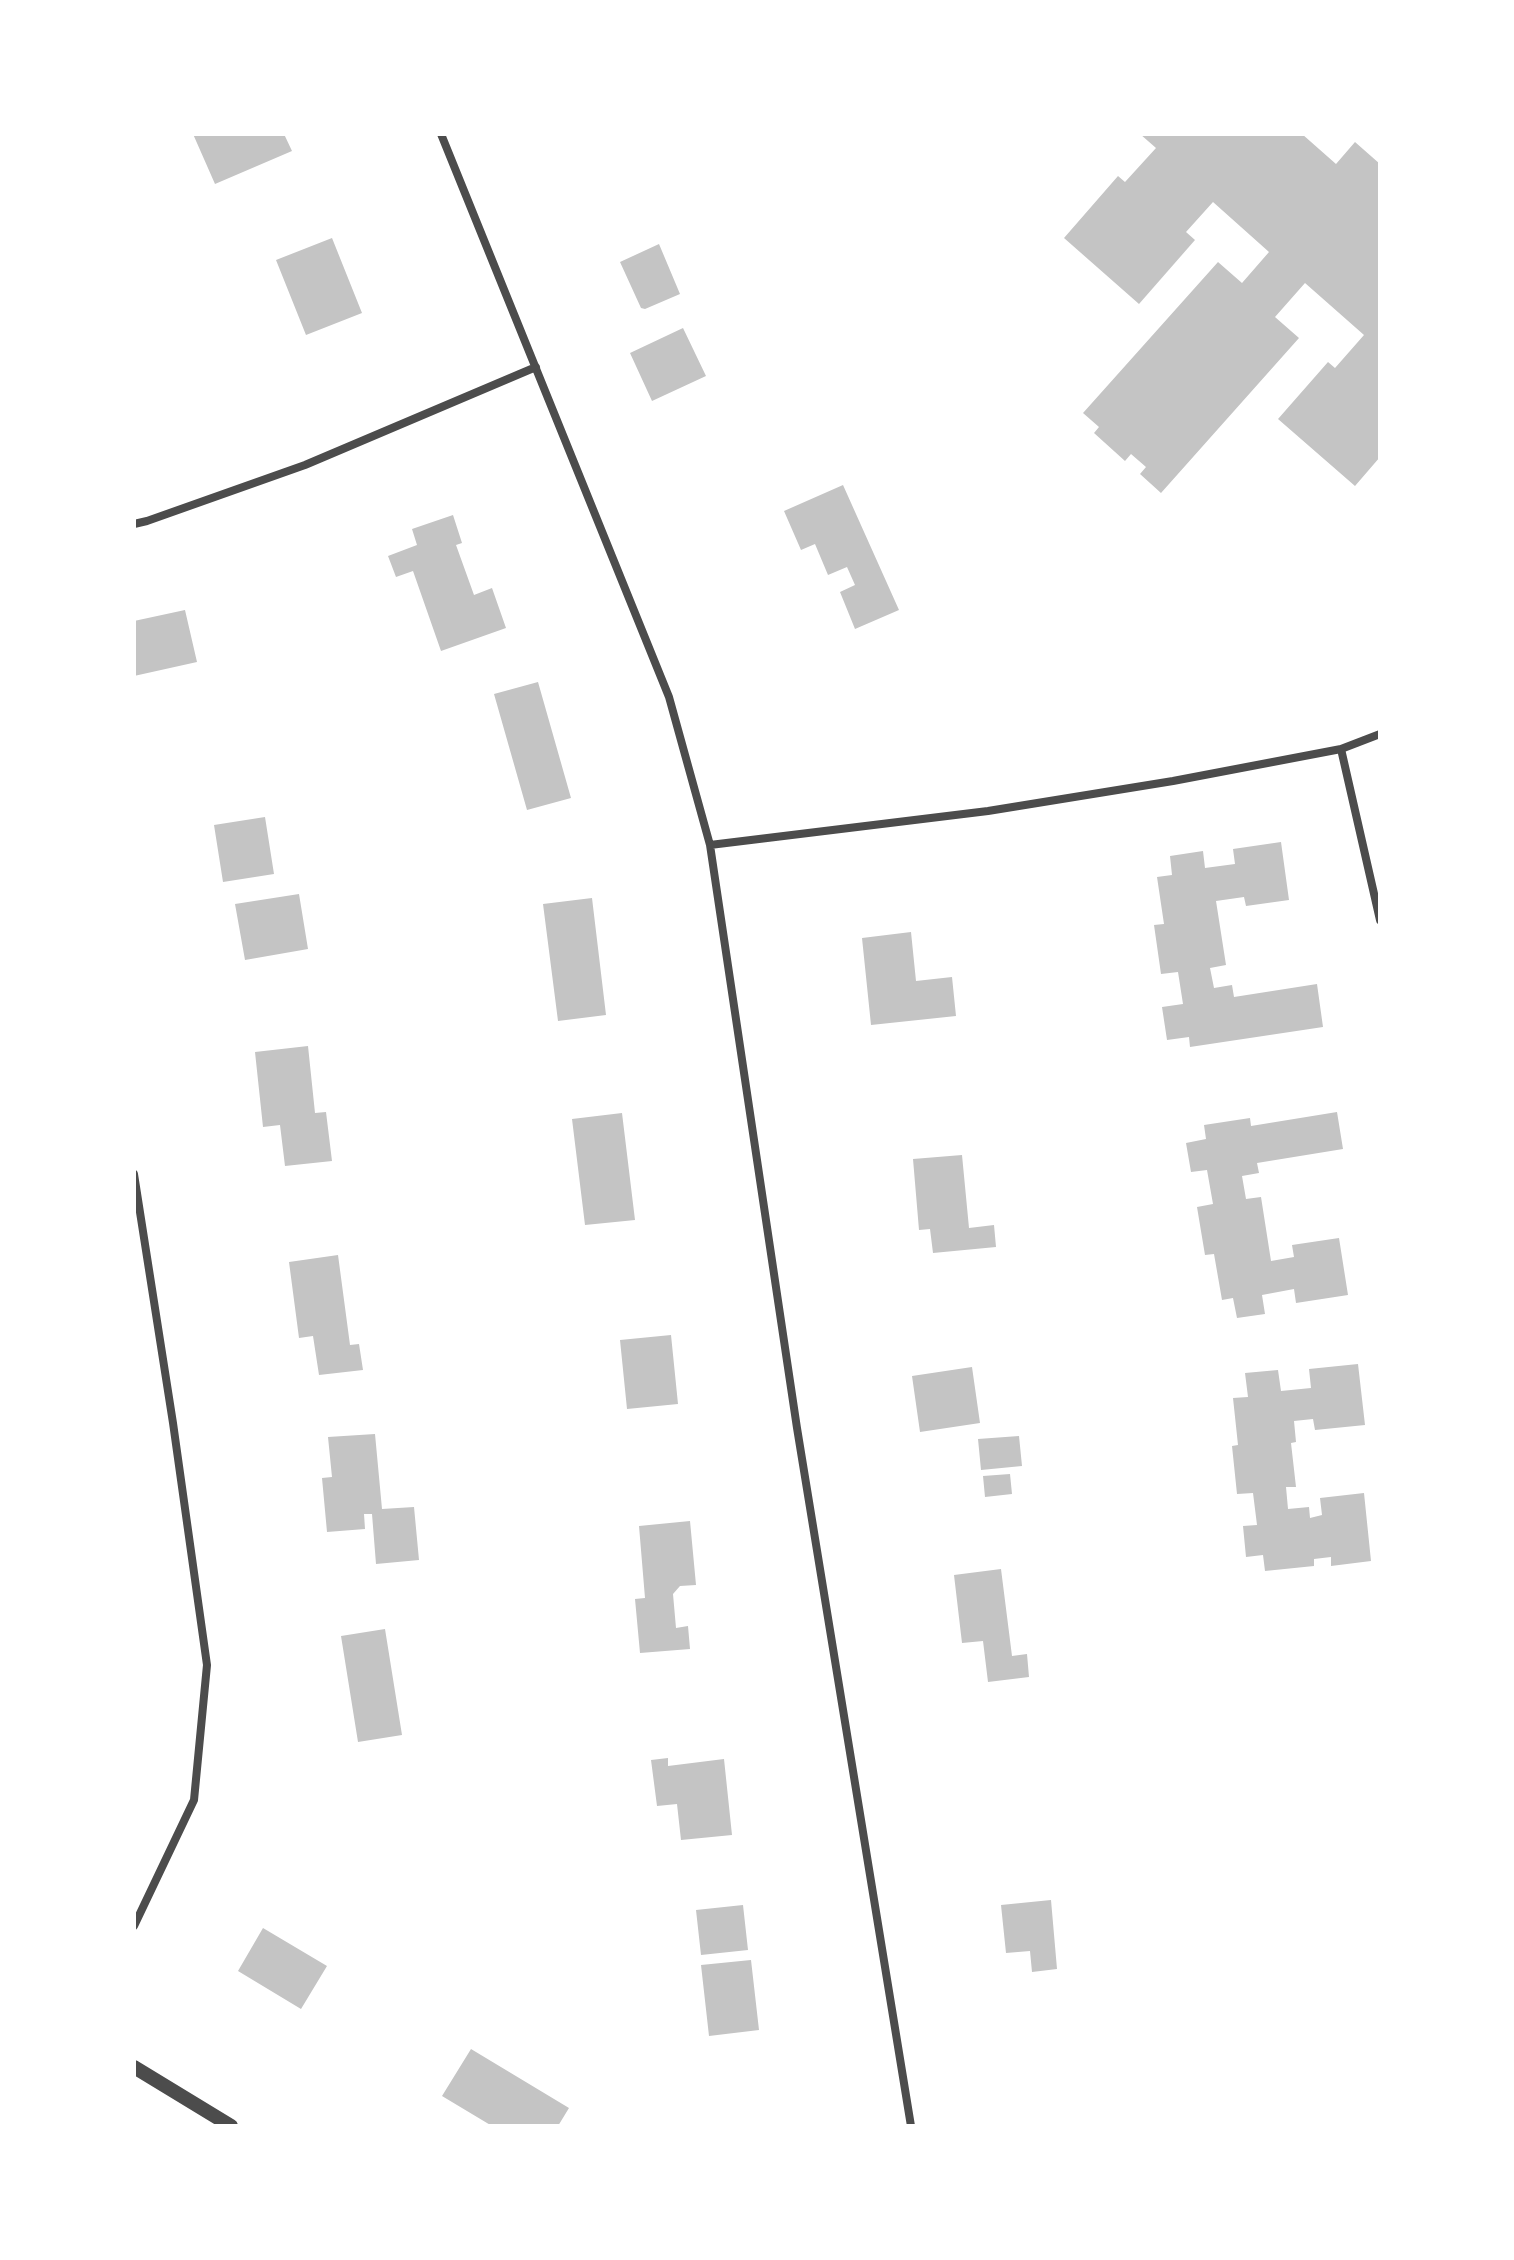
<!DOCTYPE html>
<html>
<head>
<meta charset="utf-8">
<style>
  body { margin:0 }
  #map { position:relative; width:1514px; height:2260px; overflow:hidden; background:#fff; font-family:"Titillium Web",sans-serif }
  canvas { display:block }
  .frame { position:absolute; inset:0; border:136px solid #fff; pointer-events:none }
</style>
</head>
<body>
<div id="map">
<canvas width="1514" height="2260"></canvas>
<div class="frame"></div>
</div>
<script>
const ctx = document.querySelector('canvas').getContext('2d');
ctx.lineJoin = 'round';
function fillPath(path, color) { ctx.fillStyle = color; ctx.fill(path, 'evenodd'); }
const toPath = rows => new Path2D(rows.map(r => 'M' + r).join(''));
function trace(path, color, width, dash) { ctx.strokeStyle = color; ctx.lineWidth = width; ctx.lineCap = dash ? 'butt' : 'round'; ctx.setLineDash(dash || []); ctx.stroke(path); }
const building = toPath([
  [193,134,284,134,292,151,215,184],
  [1140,134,1302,134,1336,164,1355,142,1380,164,1380,457,1355,486,1278,419,1328,362,1335,368,1364,335,1305,283,1275,317,1299,338,1161,493,1140,474,1146,467,1131,454,1125,461,1094,433,1099,427,1083,413,1218,262,1242,283,1269,252,1213,202,1186,232,1195,240,1139,304,1064,238,1118,176,1125,182,1156,148],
  [332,238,362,313,306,335,276,260],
  [659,244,680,294,645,309,641,308,620,262],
  [683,328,706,376,652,401,630,353],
  [843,485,899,610,855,629,840,592,855,585,847,567,828,575,815,544,801,550,784,511],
  [453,515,462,543,456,545,474,595,492,588,506,628,441,651,413,571,396,577,388,556,417,545,412,529],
  [185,610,197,662,134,676,134,621],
  [538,682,571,798,527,810,494,694],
  [265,817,274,874,223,882,214,825],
  [1281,842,1289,900,1246,906,1244,897,1216,901,1226,965,1210,968,1214,988,1232,985,1234,997,1317,984,1323,1027,1190,1047,1189,1037,1167,1040,1162,1007,1183,1004,1178,972,1161,974,1154,925,1164,924,1157,877,1172,875,1170,856,1203,851,1205,868,1235,864,1233,849],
  [299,894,308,949,245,960,235,904],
  [592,898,606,1015,558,1021,543,904],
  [911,932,916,981,952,977,956,1016,871,1025,862,938],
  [308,1046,315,1113,326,1112,332,1161,285,1166,280,1125,263,1127,255,1052],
  [1337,1112,1343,1149,1257,1163,1259,1173,1242,1176,1246,1199,1261,1197,1271,1261,1294,1257,1292,1245,1339,1238,1348,1295,1296,1303,1294,1289,1262,1295,1265,1314,1237,1318,1233,1298,1222,1300,1214,1254,1205,1255,1197,1207,1213,1204,1207,1170,1191,1172,1186,1143,1206,1139,1204,1125,1250,1118,1251,1126],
  [622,1113,635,1220,585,1225,572,1119],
  [962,1155,969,1228,994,1225,996,1247,933,1253,930,1229,919,1230,913,1159],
  [338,1255,350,1345,359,1344,363,1370,319,1375,313,1336,299,1338,289,1262],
  [671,1335,678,1404,627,1409,620,1340],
  [1358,1364,1365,1425,1315,1430,1313,1419,1294,1421,1296,1442,1291,1443,1296,1487,1286,1487,1288,1509,1309,1507,1310,1518,1322,1515,1320,1498,1364,1493,1371,1561,1331,1566,1331,1557,1314,1559,1314,1566,1265,1571,1263,1555,1246,1557,1243,1526,1257,1525,1253,1493,1237,1494,1232,1446,1238,1445,1233,1398,1248,1397,1245,1373,1278,1370,1281,1391,1311,1388,1309,1369],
  [972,1367,980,1423,920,1432,912,1376],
  [375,1434,382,1509,414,1507,419,1560,376,1564,372,1514,364,1514,365,1529,327,1532,322,1478,332,1477,328,1437],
  [1019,1436,1022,1466,981,1470,978,1439],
  [1010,1474,1012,1494,985,1497,983,1476],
  [690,1521,696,1585,680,1586,673,1594,676,1628,688,1626,690,1649,640,1653,635,1599,645,1598,639,1526],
  [1001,1569,1012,1656,1027,1654,1029,1677,988,1682,983,1641,962,1643,954,1575],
  [385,1629,402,1735,358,1742,341,1636],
  [668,1758,668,1766,724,1759,732,1835,681,1840,677,1804,657,1806,651,1760],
  [1051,1900,1057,1969,1032,1972,1030,1951,1006,1953,1001,1905],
  [743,1905,748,1950,701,1955,696,1910],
  [263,1928,327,1966,301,2009,238,1971],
  [751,1960,759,2030,709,2036,701,1965],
  [471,2049,569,2108,558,2126,492,2126,442,2096]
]);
const minor = toPath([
  [441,134,669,697,710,845,797,1428,911,2126],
  [134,524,147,521,305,465,536,367],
  [1341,749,1380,920],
  [710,845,988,811,1173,781,1341,749,1380,734],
  [134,1174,173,1423,207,1665,194,1800,134,1926]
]);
const tertiary = toPath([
  [134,2067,231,2126]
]);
fillPath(building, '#c4c4c4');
trace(minor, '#4c4c4c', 8);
trace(tertiary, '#4c4c4c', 14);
</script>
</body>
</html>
